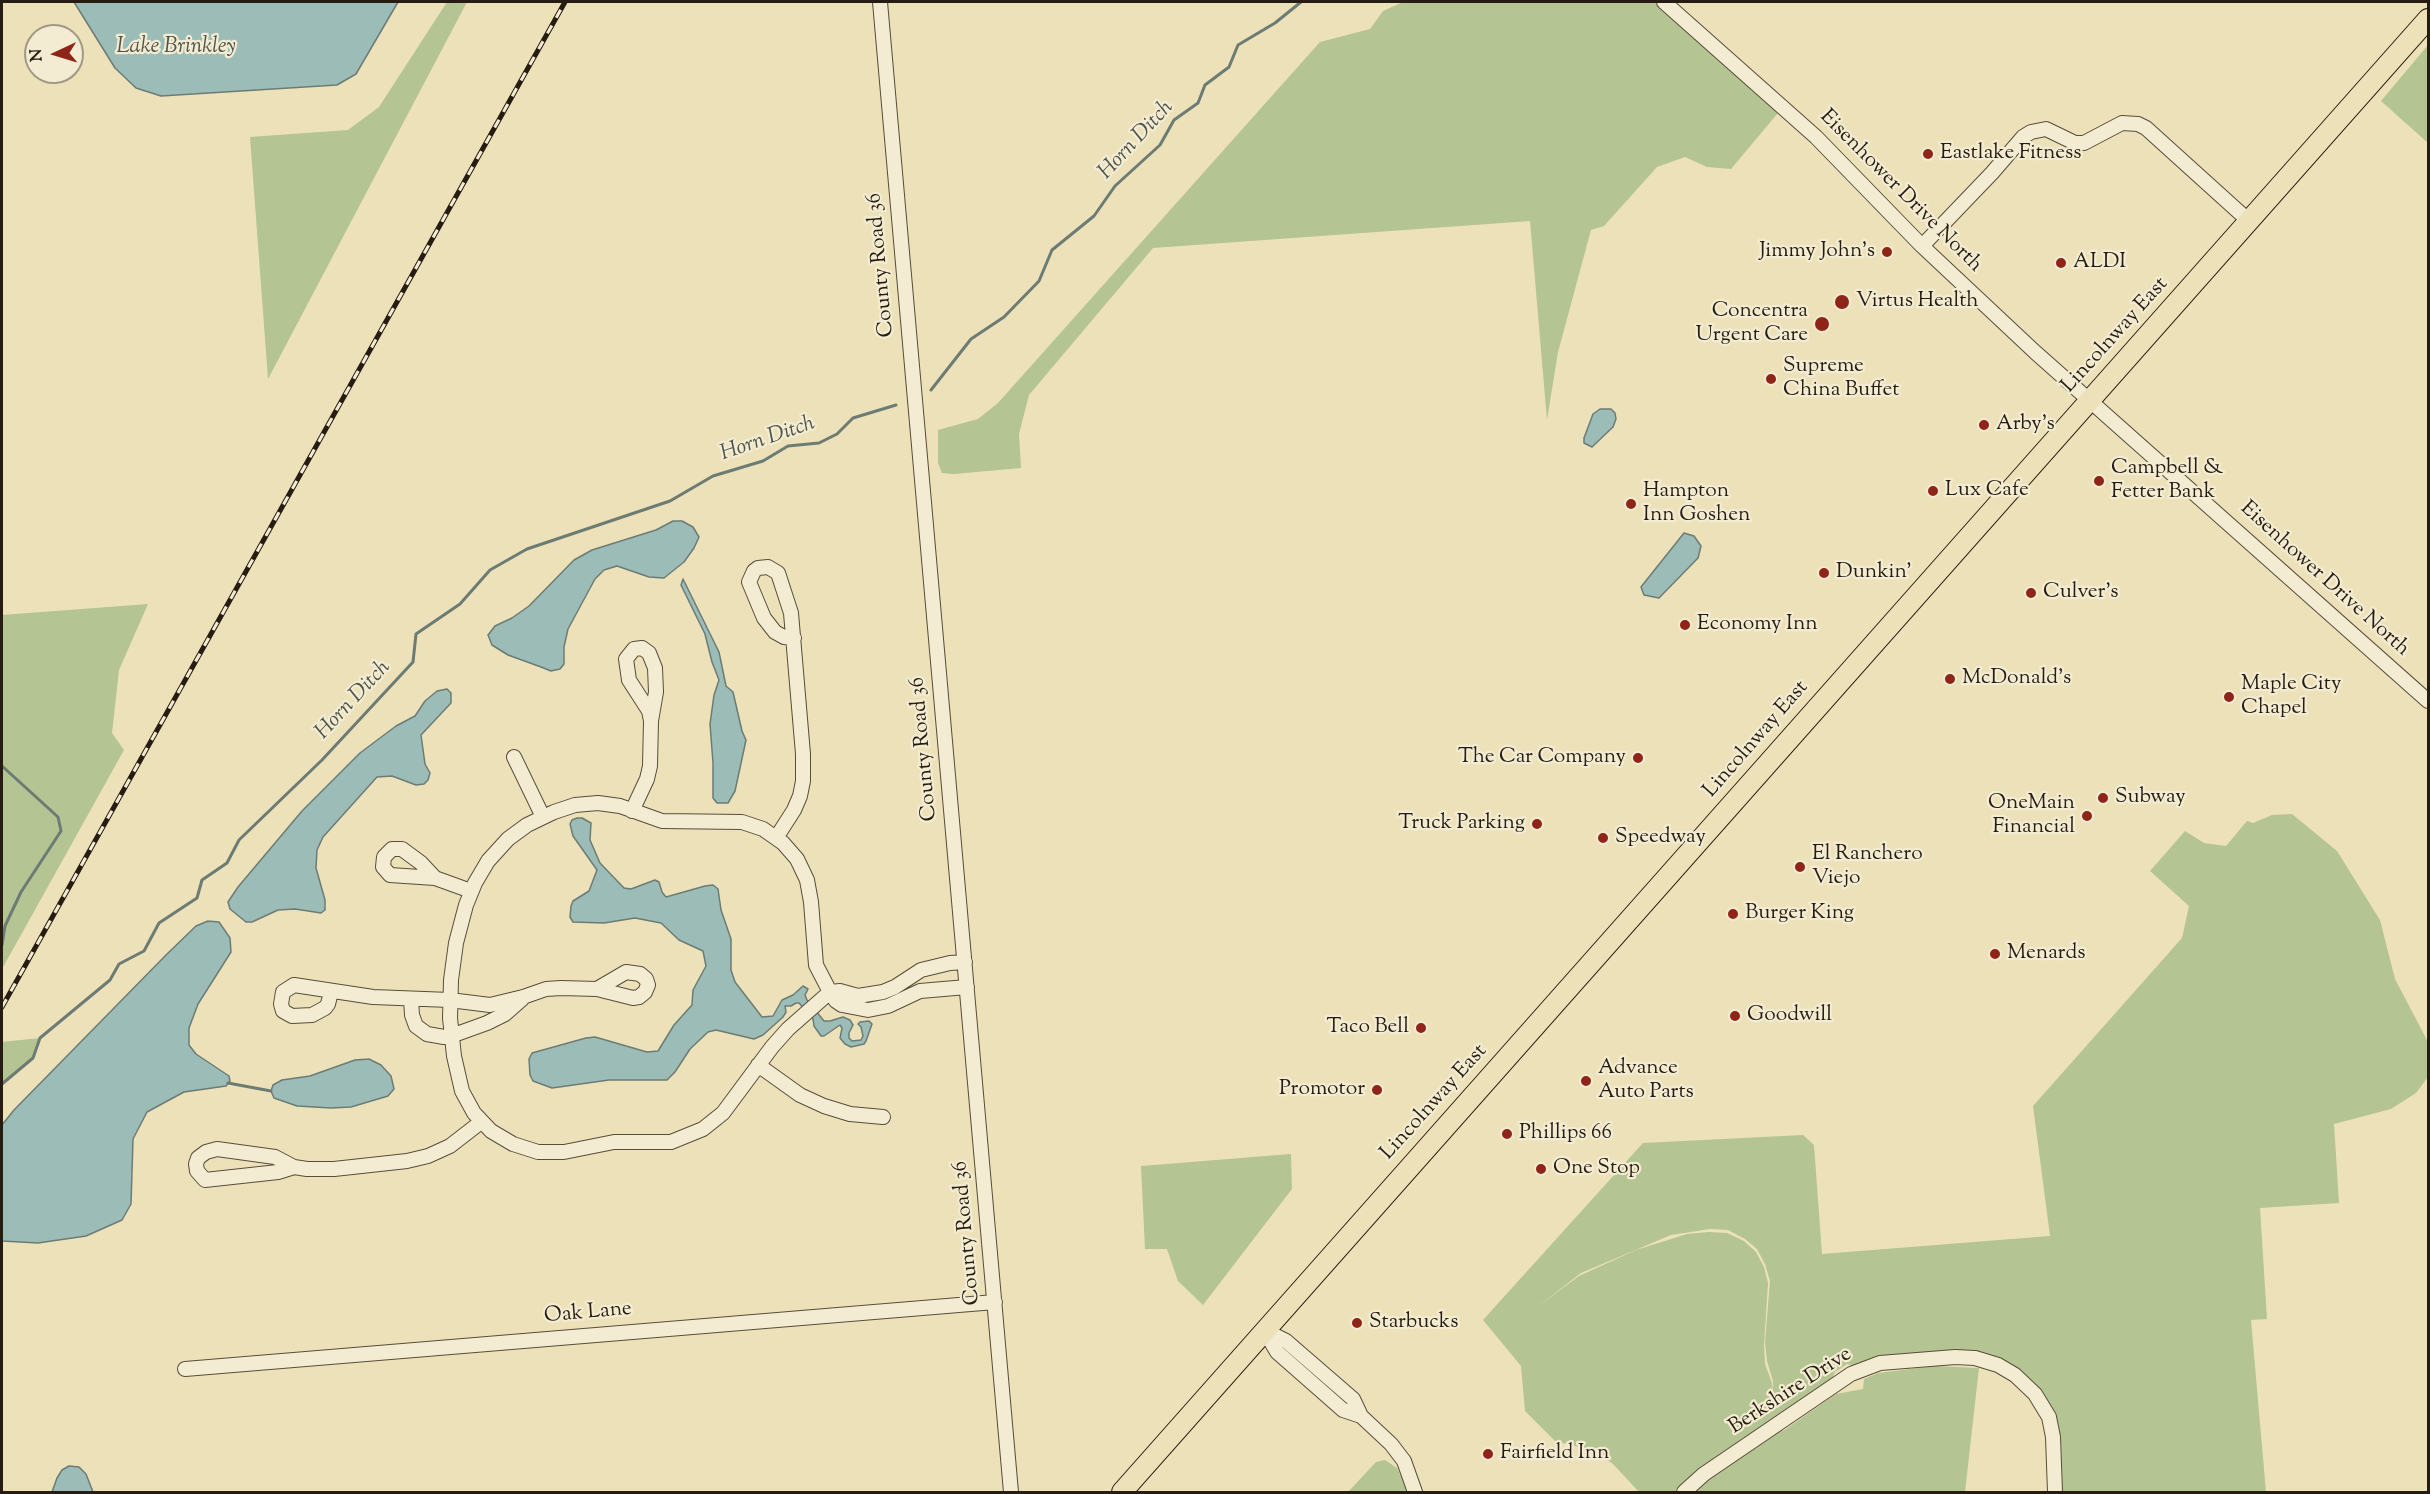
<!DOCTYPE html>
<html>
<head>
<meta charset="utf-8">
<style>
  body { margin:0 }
  #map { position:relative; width:2430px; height:1494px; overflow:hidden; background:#ede1b9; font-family:"Sorts Mill Goudy",serif }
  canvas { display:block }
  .frame { position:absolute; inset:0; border:3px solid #261c11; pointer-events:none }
  .north { position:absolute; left:24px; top:24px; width:60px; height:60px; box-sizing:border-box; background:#f3ecd2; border:2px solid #a19985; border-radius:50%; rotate:266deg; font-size:16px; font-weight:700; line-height:24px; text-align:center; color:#261c11 }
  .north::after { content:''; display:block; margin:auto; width:21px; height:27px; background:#8f2418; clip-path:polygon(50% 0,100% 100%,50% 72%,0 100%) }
</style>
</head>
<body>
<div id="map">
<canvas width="2430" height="1494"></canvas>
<div class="frame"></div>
<div class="north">N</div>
</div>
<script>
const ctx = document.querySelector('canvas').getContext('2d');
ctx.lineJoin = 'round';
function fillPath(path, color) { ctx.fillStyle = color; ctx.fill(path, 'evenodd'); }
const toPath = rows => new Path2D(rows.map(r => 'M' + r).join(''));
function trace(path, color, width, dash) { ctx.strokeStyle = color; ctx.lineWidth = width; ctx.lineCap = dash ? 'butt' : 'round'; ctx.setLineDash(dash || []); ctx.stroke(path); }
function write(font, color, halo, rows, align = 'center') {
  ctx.font = font + ' "Sorts Mill Goudy",serif'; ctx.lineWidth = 4.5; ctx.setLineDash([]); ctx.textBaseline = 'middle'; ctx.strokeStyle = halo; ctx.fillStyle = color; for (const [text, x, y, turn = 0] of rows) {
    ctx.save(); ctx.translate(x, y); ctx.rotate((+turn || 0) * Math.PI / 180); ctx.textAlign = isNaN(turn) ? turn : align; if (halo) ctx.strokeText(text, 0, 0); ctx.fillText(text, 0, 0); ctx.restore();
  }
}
const green = toPath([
  [447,2,467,2,268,379,250,137,348,130,379,107],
  [1403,2,1664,2,1783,107,1731,169,1707,167,1685,157,1657,167,1604,226,1591,230,1558,352,1547,420,1530,221,1153,248,1029,395,1019,434,1021,468,954,474,942,473,938,463,938,430,978,419,998,403,1320,42,1370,29,1383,11],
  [2428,45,2428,143,2381,101],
  [148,604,119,670,112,733,124,750,2,969,2,615],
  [2292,814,2337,851,2380,920,2395,979,2428,1042,2428,1077,2416,1093,2391,1109,2334,1124,2339,1203,2260,1208,2267,1319,2251,1320,2266,1492,2062,1492,2061,1443,2054,1415,2000,1361,1855,1366,1847,1364,1835,1372,1831,1381,1777,1424,1783,1431,1836,1394,1863,1389,1864,1379,1878,1373,1935,1366,1979,1368,1965,1492,1639,1492,1613,1464,1595,1451,1555,1441,1525,1411,1521,1366,1483,1320,1643,1143,1803,1135,1814,1145,1822,1254,2050,1236,2033,1106,2182,938,2189,906,2150,871,2185,831,2204,843,2226,846,2247,821,2253,823,2272,815],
  [1710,1229,1728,1230,1745,1239,1757,1249,1765,1264,1770,1281,1765,1342,1767,1361,1773,1381,1773,1397,1772,1383,1765,1364,1764,1345,1768,1283,1764,1267,1756,1252,1744,1241,1727,1233,1709,1232,1687,1234,1636,1250,1579,1276,1536,1308,1581,1273,1671,1235],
  [40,1038,33,1058,2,1084,2,1042],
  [1291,1154,1292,1189,1203,1305,1178,1281,1167,1249,1145,1249,1141,1166],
  [1385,1460,1397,1468,1408,1492,1348,1492,1376,1462]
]);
const water = toPath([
  [74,2,398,2,356,74,337,85,161,96,136,88,115,68,74,2],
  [1600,409,1611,409,1615,413,1616,419,1613,427,1592,447,1584,443,1584,438,1593,414,1600,409],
  [673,521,682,521,693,527,699,537,694,548,684,562,664,578,649,577,617,566,604,570,595,579,568,629,564,647,564,664,560,669,551,671,541,667,508,655,492,645,488,635,495,626,512,618,529,606,574,560,592,550,656,530,673,521],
  [1684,533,1694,536,1701,546,1698,558,1659,598,1644,595,1641,587,1684,533],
  [683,579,719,652,726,686,733,692,742,731,746,740,735,791,728,803,717,803,713,798,713,763,710,724,714,695,719,680,712,662,705,634,681,585,683,579],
  [447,689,451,693,451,703,421,735,425,764,430,773,428,780,424,784,416,785,392,776,377,777,323,837,317,850,316,868,325,900,325,910,321,913,295,909,278,910,252,922,246,922,230,909,228,902,238,887,302,811,360,753,396,726,415,716,425,701,437,691,447,689],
  [577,818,582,818,591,823,590,840,600,863,624,888,631,889,655,880,659,882,662,892,666,897,705,886,713,885,718,889,721,910,731,939,731,970,735,982,762,1017,773,1016,782,1000,793,995,803,986,808,989,805,995,807,1000,824,1021,830,1021,843,1017,850,1020,853,1025,849,1033,849,1038,852,1041,861,1040,863,1036,861,1027,858,1024,860,1022,869,1021,872,1024,866,1041,864,1044,851,1047,845,1044,840,1038,842,1028,840,1025,824,1036,821,1036,814,1026,813,1019,799,1003,796,1003,791,1006,785,1006,786,1012,783,1017,763,1035,754,1039,716,1030,708,1032,690,1049,675,1072,667,1080,609,1080,552,1088,533,1081,530,1075,529,1059,532,1053,586,1038,595,1037,647,1052,658,1051,674,1025,692,1005,693,990,706,966,703,951,679,940,661,923,635,918,604,923,573,922,570,917,571,906,573,901,589,891,597,870,573,836,570,824,572,820,577,818],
  [208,921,219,922,230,938,231,952,198,1004,189,1028,189,1045,196,1054,229,1076,230,1081,226,1086,184,1092,147,1112,133,1139,131,1204,122,1220,86,1236,38,1243,2,1241,2,1125,14,1110,166,955,196,926,208,921],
  [369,1059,381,1065,391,1076,394,1089,388,1096,351,1107,331,1108,297,1106,274,1098,271,1091,273,1085,282,1080,310,1076,355,1060,369,1059],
  [69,1466,79,1467,86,1474,93,1492,52,1492,57,1478,62,1470,69,1466]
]);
const stream = toPath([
  [931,390,971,339,1004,317,1039,281,1052,250,1094,216,1115,186,1160,145,1174,120,1198,103,1205,85,1229,67,1238,45,1275,23,1301,2],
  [2,766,58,817,61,831,21,892,5,926,2,945],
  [228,1083,271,1091],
  [2,1084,33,1058,40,1038,110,980,119,964,144,951,159,923,197,898,202,880,227,863,239,840,322,760,413,662,416,634,460,604,490,570,527,549,670,501,713,476,763,461,788,446,819,443,837,434,853,418,896,405]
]);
const minor = toPath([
  [880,2,1011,1492],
  [1664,2,1816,137,1922,246,2035,352,2428,701],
  [1922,246,1992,173,2023,137,2031,132,2046,129,2075,143,2084,143,2122,123,2138,124,2146,128,2250,222],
  [514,757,543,817],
  [598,803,620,806,662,821,742,822,763,829,783,843,797,859,807,880,811,902,816,965,830,992,788,1029,772,1047,723,1113,703,1129,671,1142,614,1142,564,1152,538,1152,513,1144,491,1131,474,1113,462,1091,454,1056,450,1018,451,980,456,943,466,905,475,883,488,861,508,839,527,825,554,812,575,805,598,803],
  [632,811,647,779,650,766,651,721,656,692,655,668,649,653,642,648,634,649,626,659,629,680,649,711,651,721],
  [776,838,794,810,800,796,803,781,803,754,791,613,778,573,768,567,758,568,754,571,749,582,764,618,775,632,784,637,794,638],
  [435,878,421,863,402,849,392,849,384,857,383,867,390,875,435,878,471,891],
  [965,962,950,963,921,970,895,987,883,992,858,996,840,991,830,992,836,1001,842,1005,868,1010,888,1006,920,991,967,987],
  [331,992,328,1004,325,1008,312,1015,292,1016,283,1011,281,1004,283,992,294,985,373,997,450,1000,490,1005,523,997,546,989,561,988,597,989,633,998,639,997,645,992,648,985,646,979,640,974,626,972,597,989],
  [411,999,412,1015,416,1026,427,1034,444,1037,451,1036,487,1023,505,1014,522,999],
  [758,1065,800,1095,824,1106,850,1114,883,1117],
  [294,1167,278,1172,205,1180,197,1171,196,1164,198,1158,206,1152,217,1149,275,1157,294,1167,307,1169,334,1169,407,1161,428,1156,450,1146,481,1122],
  [1264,1330,1286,1341,1353,1399,1361,1416,1391,1444,1404,1461,1415,1492],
  [1264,1330,1277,1352,1343,1410,1361,1416],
  [185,1369,995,1302],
  [1684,1492,1704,1474,1851,1374,1880,1363,1955,1357,1975,1358,1998,1365,2015,1375,2035,1394,2049,1417,2053,1437,2055,1492]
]);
const highway = toPath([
  [1122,1492,2428,19]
]);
const rail = toPath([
  [2,1007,565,2]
]);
const markers = [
  [1928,154,6,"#8f2418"],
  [1887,252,6,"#8f2418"],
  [2061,263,6,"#8f2418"],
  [1842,302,8,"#8f2418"],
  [1822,324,8,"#8f2418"],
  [1771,379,6,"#8f2418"],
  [1984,425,6,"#8f2418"],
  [2099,481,6,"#8f2418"],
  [1933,491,6,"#8f2418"],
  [1631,504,6,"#8f2418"],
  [1824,573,6,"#8f2418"],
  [2031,593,6,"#8f2418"],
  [1685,625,6,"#8f2418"],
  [1950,679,6,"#8f2418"],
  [2229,697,6,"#8f2418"],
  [1638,758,6,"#8f2418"],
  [2103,798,6,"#8f2418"],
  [2087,816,6,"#8f2418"],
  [1537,824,6,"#8f2418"],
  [1603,838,6,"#8f2418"],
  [1800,867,6,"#8f2418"],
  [1733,914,6,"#8f2418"],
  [1995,954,6,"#8f2418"],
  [1735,1016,6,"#8f2418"],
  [1421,1028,6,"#8f2418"],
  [1586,1081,6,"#8f2418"],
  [1377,1090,6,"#8f2418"],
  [1507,1134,6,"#8f2418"],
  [1541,1169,6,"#8f2418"],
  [1357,1323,6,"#8f2418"],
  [1488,1454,6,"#8f2418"]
];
const poiNames = [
  ["Eastlake Fitness",1940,154],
  ["Jimmy John's",1875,252,"right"],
  ["ALDI",2073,263],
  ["Virtus Health",1856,302],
  ["Concentra",1808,312,"right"],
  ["Urgent Care",1808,336,"right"],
  ["Supreme",1783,367],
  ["China Buffet",1783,391],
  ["Arby's",1996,425],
  ["Campbell &",2111,469],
  ["Fetter Bank",2111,493],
  ["Lux Cafe",1945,491],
  ["Hampton",1643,492],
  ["Inn Goshen",1643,516],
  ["Dunkin'",1836,573],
  ["Culver's",2043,593],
  ["Economy Inn",1697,625],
  ["McDonald's",1962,679],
  ["Maple City",2241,685],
  ["Chapel",2241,709],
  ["The Car Company",1626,758,"right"],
  ["Subway",2115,798],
  ["OneMain",2075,804,"right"],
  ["Financial",2075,828,"right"],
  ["Truck Parking",1525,824,"right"],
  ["Speedway",1615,838],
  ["El Ranchero",1812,855],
  ["Viejo",1812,879],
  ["Burger King",1745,914],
  ["Menards",2007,954],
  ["Goodwill",1747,1016],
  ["Taco Bell",1409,1028,"right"],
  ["Advance",1598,1069],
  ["Auto Parts",1598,1093],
  ["Promotor",1365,1090,"right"],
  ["Phillips 66",1519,1134],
  ["One Stop",1553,1169],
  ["Starbucks",1369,1323],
  ["Fairfield Inn",1500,1454]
];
const streetNames = [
  ["Eisenhower Drive North",1900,192,45],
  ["County Road 36",882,265,-95],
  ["Lincolnway East",2116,336,-48],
  ["Eisenhower Drive North",2324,580,42],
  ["Lincolnway East",1757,740,-49],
  ["County Road 36",925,749,-95],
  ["Lincolnway East",1435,1103,-48],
  ["County Road 36",968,1233,-95],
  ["Oak Lane",588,1314,-5],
  ["Berkshire Drive",1791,1392,-33]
];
const waterNames = [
  ["Lake Brinkley",176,48],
  ["Horn Ditch",1137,141,-47],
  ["Horn Ditch",768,440,-19],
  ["Horn Ditch",354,701,-47]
];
fillPath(green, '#b4c492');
fillPath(water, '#9bbcb7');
trace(water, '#6c7c75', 1.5);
trace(stream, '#6c7c75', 3);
trace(minor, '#584d3b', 16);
trace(highway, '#261c11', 22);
trace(minor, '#f3ecd2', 14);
trace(highway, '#ede1b9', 20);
trace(rail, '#261c11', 5);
trace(rail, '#f3ecd2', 3, [9]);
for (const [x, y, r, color] of markers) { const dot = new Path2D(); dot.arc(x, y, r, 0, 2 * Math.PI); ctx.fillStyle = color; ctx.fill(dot); trace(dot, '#f3ecd2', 2); }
write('21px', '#261c11', '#f3ecd2', poiNames, 'left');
write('21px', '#261c11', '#f3ecd2', streetNames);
write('italic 22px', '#4f544b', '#f3ecd2', waterNames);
</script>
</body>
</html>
